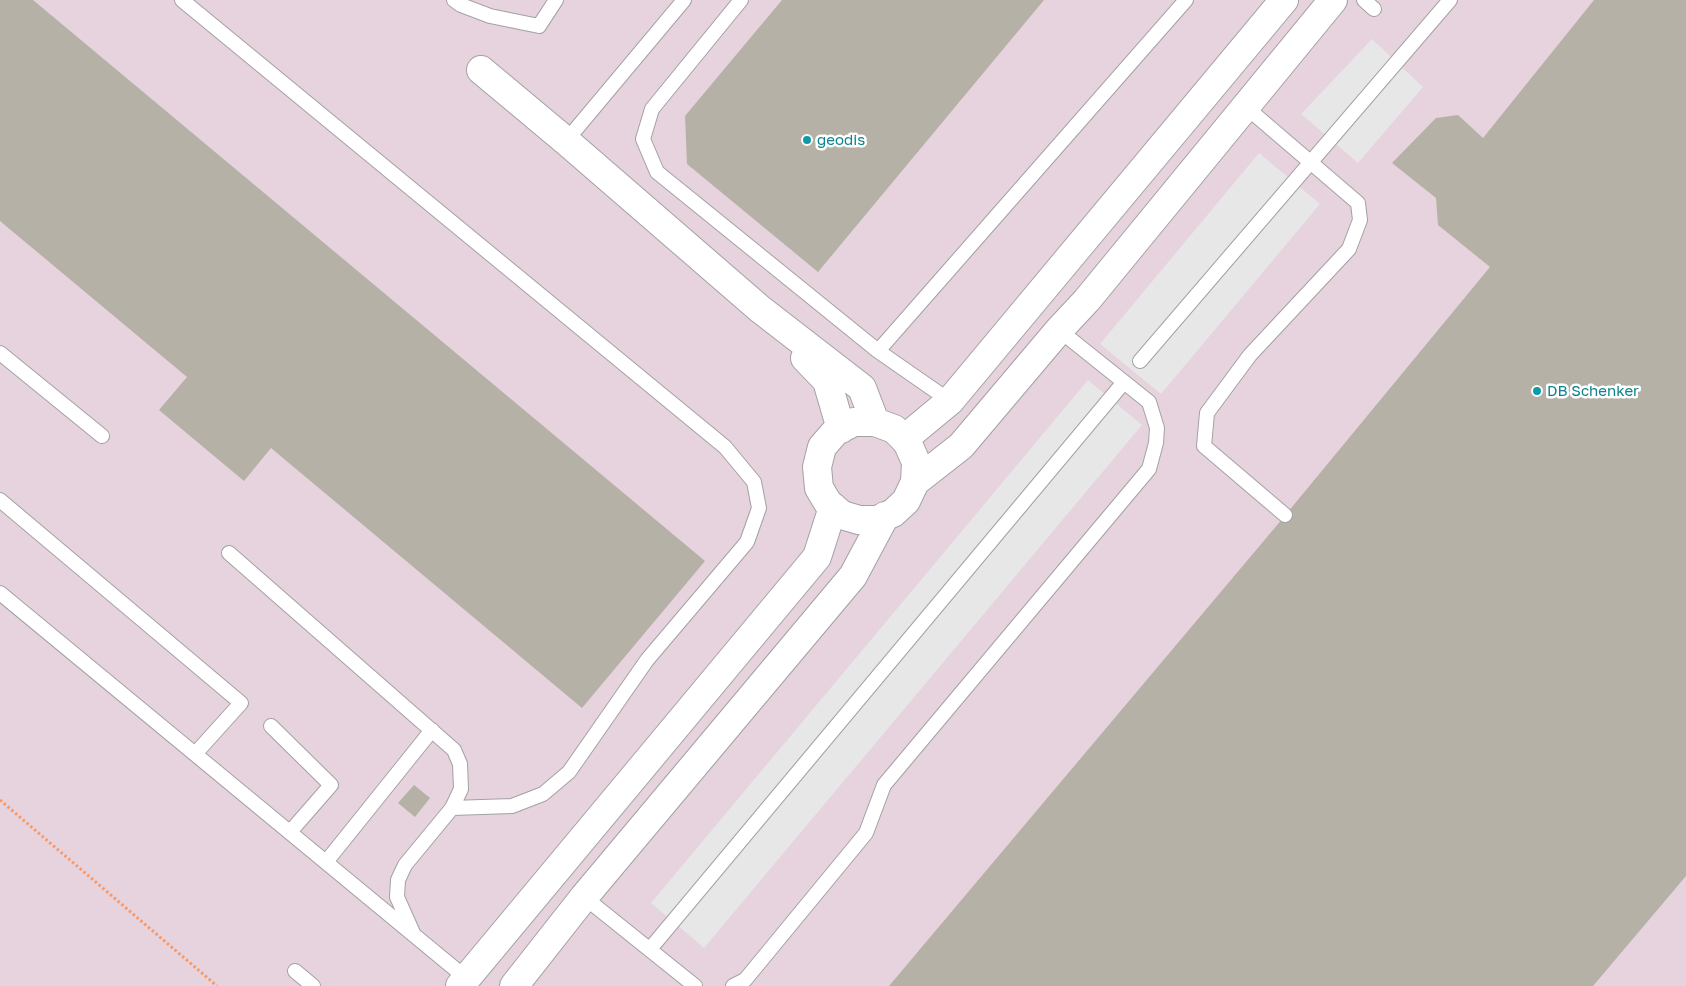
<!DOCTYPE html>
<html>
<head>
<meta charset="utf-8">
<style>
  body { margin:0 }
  canvas { display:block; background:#edece1 }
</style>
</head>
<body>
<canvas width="1686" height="986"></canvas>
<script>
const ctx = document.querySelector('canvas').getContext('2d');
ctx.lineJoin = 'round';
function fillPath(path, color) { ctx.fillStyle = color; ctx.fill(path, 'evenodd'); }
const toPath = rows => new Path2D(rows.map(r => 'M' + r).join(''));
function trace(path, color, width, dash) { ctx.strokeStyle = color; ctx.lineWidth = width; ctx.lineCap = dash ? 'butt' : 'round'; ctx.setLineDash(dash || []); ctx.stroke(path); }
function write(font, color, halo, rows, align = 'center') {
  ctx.font = font + ' "Golos Text",sans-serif'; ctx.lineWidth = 5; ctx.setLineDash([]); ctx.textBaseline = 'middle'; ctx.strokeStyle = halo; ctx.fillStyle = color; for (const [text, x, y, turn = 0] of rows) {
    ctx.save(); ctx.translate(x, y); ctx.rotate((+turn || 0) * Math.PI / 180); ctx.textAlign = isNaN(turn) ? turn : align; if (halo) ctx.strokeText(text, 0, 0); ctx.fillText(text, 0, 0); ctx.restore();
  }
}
const industrial = toPath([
  [0,0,1686,0,1686,986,0,986]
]);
const parking = toPath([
  [1372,39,1423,87,1358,163,1301,114],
  [1259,153,1320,204,1161,394,1100,344],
  [1088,380,1142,425,704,948,651,903]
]);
const building = toPath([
  [0,0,33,0,705,561,582,708,271,448,244,481,159,410,187,377,0,221],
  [782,0,1044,0,818,272,687,164,685,116],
  [1594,0,1686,0,1686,876,1593,986,889,986,1278,524,1490,267,1438,225,1436,198,1392,163,1436,118,1458,115,1483,138],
  [414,785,430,798,415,817,398,803]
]);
const path = toPath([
  [0,800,217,986]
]);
const lane = toPath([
  [182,0,725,447,754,482,759,508,747,542,647,660,569,772,543,794,512,806,452,808,405,865,398,880,397,897,414,935],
  [454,0,461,5,490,16,539,26,556,0],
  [741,0,652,109,643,139,657,172,878,351,1186,0],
  [1364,0,1374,9],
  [1246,107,1358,203,1360,220,1349,249,1250,355,1207,413,1204,446,1285,515],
  [566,141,684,0],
  [878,351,950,401],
  [0,353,102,436],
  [1140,361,1450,0],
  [0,500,241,703,195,754],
  [229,553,454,750,460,764,461,789,452,808],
  [0,593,466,978],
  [271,726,331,785,290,832],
  [326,862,432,730],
  [584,897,695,986],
  [650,949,1124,382],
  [295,971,313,986],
  [733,986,745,980,866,833,884,785,1149,469,1156,443,1157,428,1149,402,1059,330]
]);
const street = toPath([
  [481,70,566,141,760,309,862,388,875,422,894,429,904,439,908,444,916,462,915,482,906,501,893,513,877,520,859,520,842,515,828,503,819,488,817,467,822,447,836,431,854,422,875,422],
  [805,358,827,381,841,429],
  [904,439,950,401,1284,0],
  [915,482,961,446,1059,330,1087,300,1333,0],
  [460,986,817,557,833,507],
  [514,986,584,897,853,576,885,516]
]);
const markers = [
  [807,140,5,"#0f9aa8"],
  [1537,391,5,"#0f9aa8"]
];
const cultureNames = [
  ["geodis",817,140],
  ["DB Schenker",1547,391]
];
fillPath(industrial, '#e6d3de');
fillPath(parking, '#e7e7e7');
fillPath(building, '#b6b1a6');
trace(lane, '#a2a2a2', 16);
trace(street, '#a2a2a2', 30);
trace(path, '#f89967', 3, [2.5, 2.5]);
trace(lane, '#fff', 14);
trace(street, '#fff', 28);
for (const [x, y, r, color] of markers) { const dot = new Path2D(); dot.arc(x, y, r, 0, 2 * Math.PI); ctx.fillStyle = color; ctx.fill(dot); trace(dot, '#fff', 2); }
write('15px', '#0d838f', '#fff', cultureNames, 'left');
</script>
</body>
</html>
